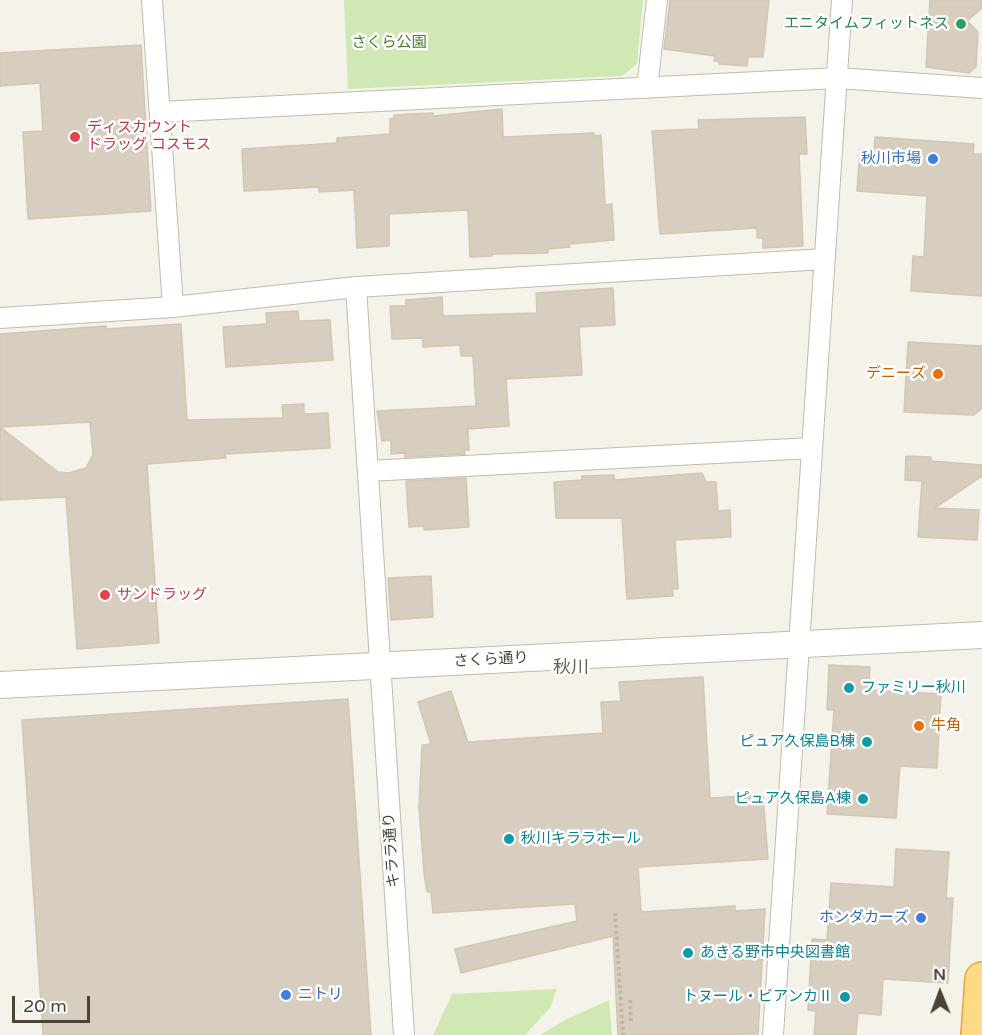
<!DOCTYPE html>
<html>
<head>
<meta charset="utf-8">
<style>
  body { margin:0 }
  #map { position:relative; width:982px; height:1035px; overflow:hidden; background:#f5f2ea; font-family:"Varela Round",sans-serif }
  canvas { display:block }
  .north { position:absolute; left:910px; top:963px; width:60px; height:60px; -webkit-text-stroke:4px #fff; paint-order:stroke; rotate:359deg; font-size:16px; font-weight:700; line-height:24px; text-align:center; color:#494338 }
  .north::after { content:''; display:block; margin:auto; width:21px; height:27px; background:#494338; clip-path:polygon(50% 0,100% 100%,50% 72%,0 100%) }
  .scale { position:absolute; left:12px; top:996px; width:78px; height:27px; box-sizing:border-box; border:3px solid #494338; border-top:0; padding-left:8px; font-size:18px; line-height:21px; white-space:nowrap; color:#494338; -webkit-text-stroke:4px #fff; paint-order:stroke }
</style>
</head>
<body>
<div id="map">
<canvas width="982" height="1035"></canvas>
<div class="north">N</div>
<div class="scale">20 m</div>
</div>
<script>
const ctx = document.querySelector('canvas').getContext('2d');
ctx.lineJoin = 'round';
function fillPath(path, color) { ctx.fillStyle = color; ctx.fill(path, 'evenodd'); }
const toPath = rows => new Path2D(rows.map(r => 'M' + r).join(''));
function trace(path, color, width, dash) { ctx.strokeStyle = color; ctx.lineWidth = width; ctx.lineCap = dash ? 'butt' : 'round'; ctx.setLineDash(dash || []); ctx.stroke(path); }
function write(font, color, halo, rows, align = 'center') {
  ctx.font = font + ' "Varela Round","Noto Sans JP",sans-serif'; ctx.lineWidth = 5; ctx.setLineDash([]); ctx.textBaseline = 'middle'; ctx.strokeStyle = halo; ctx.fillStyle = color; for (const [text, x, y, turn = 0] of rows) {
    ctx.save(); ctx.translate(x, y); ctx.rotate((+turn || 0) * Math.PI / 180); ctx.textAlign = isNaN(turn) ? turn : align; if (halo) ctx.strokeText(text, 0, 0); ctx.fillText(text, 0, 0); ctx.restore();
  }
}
const green = toPath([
  [344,0,643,0,637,64,622,76,348,89],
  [557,989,550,1008,525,1035,433,1035,452,994],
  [609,1000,612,1035,540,1035,565,1020]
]);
const building = toPath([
  [670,0,769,0,763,57,748,57,747,66,719,64,719,61,714,61,715,56,664,49,670,0],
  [930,0,982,0,982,8,967,21,978,32,976,67,969,73,926,67,930,0],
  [141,45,151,211,28,219,23,132,43,131,40,83,0,86,0,53,141,45],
  [502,109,503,137,594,133,594,136,601,135,605,205,612,204,614,240,569,244,570,247,548,249,548,253,492,254,492,256,470,257,468,210,389,214,389,246,357,248,354,190,319,192,319,187,244,191,242,149,337,143,337,138,390,134,390,119,394,118,394,115,433,113,433,116,502,109],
  [805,117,807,154,799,154,803,246,763,248,763,238,757,238,757,228,660,234,652,131,699,129,698,120,805,117],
  [875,137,974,144,973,154,982,154,982,296,911,291,913,256,924,257,927,196,857,191,860,150,874,151,875,137],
  [613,288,615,325,579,327,582,375,506,379,509,426,468,429,469,450,464,450,465,454,405,457,405,453,391,454,391,440,382,441,377,411,476,406,473,356,461,356,460,345,423,347,422,338,392,339,390,306,406,306,406,300,442,297,443,316,537,313,536,293,613,288],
  [298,311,299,321,330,320,333,360,226,367,223,327,267,324,266,313,298,311],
  [181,324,187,420,283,418,282,405,304,404,304,414,328,413,330,448,225,454,226,458,147,464,159,643,77,649,66,497,0,500,0,427,58,472,69,473,86,468,93,455,90,422,0,427,0,334,106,326,106,329,181,324],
  [908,342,982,346,982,408,974,415,904,412,908,342],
  [906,456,931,457,931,461,982,465,982,476,935,508,979,510,977,540,918,537,922,481,905,480,906,456],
  [702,473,706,482,716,482,718,511,730,510,731,537,675,540,678,589,672,589,673,596,627,599,622,518,556,518,554,482,582,480,582,476,614,475,614,480,702,473],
  [466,478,469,527,424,530,424,526,409,527,406,481,466,478],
  [431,576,433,617,391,620,388,578,431,576],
  [829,665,870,667,869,690,941,694,937,768,900,766,896,818,827,814,834,710,827,710,829,665],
  [703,677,710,798,763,795,768,859,638,867,641,912,735,906,735,911,765,909,758,1034,618,1035,613,936,461,973,455,949,577,921,575,904,433,913,431,892,427,892,424,873,419,807,422,745,431,744,418,702,451,691,468,742,603,733,601,702,621,701,619,682,703,677],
  [348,699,371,1035,43,1035,22,720,348,699],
  [896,849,949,852,946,898,953,898,948,983,883,979,881,1015,858,1013,856,1035,814,1035,816,1011,808,1010,812,939,827,940,831,883,894,887,896,849]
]);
const path = toPath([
  [615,913,623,1035],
  [630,1000,631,1022]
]);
const minor = toPath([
  [152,0,173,307],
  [647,88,657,0],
  [160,112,837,78,982,88],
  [356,287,404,1035],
  [0,318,173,307,356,287,825,259],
  [368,471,812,448],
  [773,1035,842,0]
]);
const tertiary = toPath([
  [0,685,982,635]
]);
const trunk = toPath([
  [978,1035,982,979]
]);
const markers = [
  [961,24,6,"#2e9e5b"],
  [75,137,6,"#e0444e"],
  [933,159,6,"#3f7fe0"],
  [938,374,6,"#e8710a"],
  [105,595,6,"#e0444e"],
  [849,688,6,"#0f9aa8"],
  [919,726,6,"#e8710a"],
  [867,742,6,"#0f9aa8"],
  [863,799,6,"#0f9aa8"],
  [509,839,6,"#0f9aa8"],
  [921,918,6,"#3f7fe0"],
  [688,953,6,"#0f9aa8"],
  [286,995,6,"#3f7fe0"],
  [845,997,6,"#0f9aa8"]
];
const leisureNames = [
  ["エニタイムフィットネス",949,24]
];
const parkNames = [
  ["さくら公園",389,43]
];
const healthNames = [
  ["ディスカウント",87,128],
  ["ドラッグ コスモス",87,145],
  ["サンドラッグ",117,595]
];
const shopNames = [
  ["秋川市場",921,159],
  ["ホンダカーズ",909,918],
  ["ニトリ",298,995,"left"]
];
const foodNames = [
  ["デニーズ",926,374],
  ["牛角",931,726,"left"]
];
const streetNames = [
  ["さくら通り",491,660,-3],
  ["キララ通り",392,850,-94]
];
const cultureNames = [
  ["ファミリー秋川",861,688],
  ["ピュア久保島B棟",855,742,"right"],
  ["ピュア久保島A棟",851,799,"right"],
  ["秋川キララホール",521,839],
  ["あきる野市中央図書館",700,953],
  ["トヌール・ビアンカⅡ",833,997,"right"]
];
const quarterNames = [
  ["秋川",571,668]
];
fillPath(green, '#d0e9b4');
fillPath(building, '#d7cec0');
trace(building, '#d2c6b3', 1.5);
trace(minor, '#c1baad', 22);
trace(tertiary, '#c1baad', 28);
trace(trunk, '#dea63b', 36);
trace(path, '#c3b69e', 4, [3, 3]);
trace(minor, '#fff', 20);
trace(tertiary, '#fff', 26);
trace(trunk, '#feda84', 33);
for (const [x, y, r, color] of markers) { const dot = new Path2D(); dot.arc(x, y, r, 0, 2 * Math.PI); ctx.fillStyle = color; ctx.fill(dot); trace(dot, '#fff', 2); }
write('15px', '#27864d', '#fff', leisureNames, 'right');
write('15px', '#477c2a', '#fff', parkNames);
write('15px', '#be3a42', '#fff', healthNames, 'left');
write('15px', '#366cbe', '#fff', shopNames, 'right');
write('15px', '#c56008', '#fff', foodNames, 'right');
write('15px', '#494338', '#fff', streetNames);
write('15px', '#0d838f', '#fff', cultureNames, 'left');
write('18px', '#6c614f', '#fff', quarterNames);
</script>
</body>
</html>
